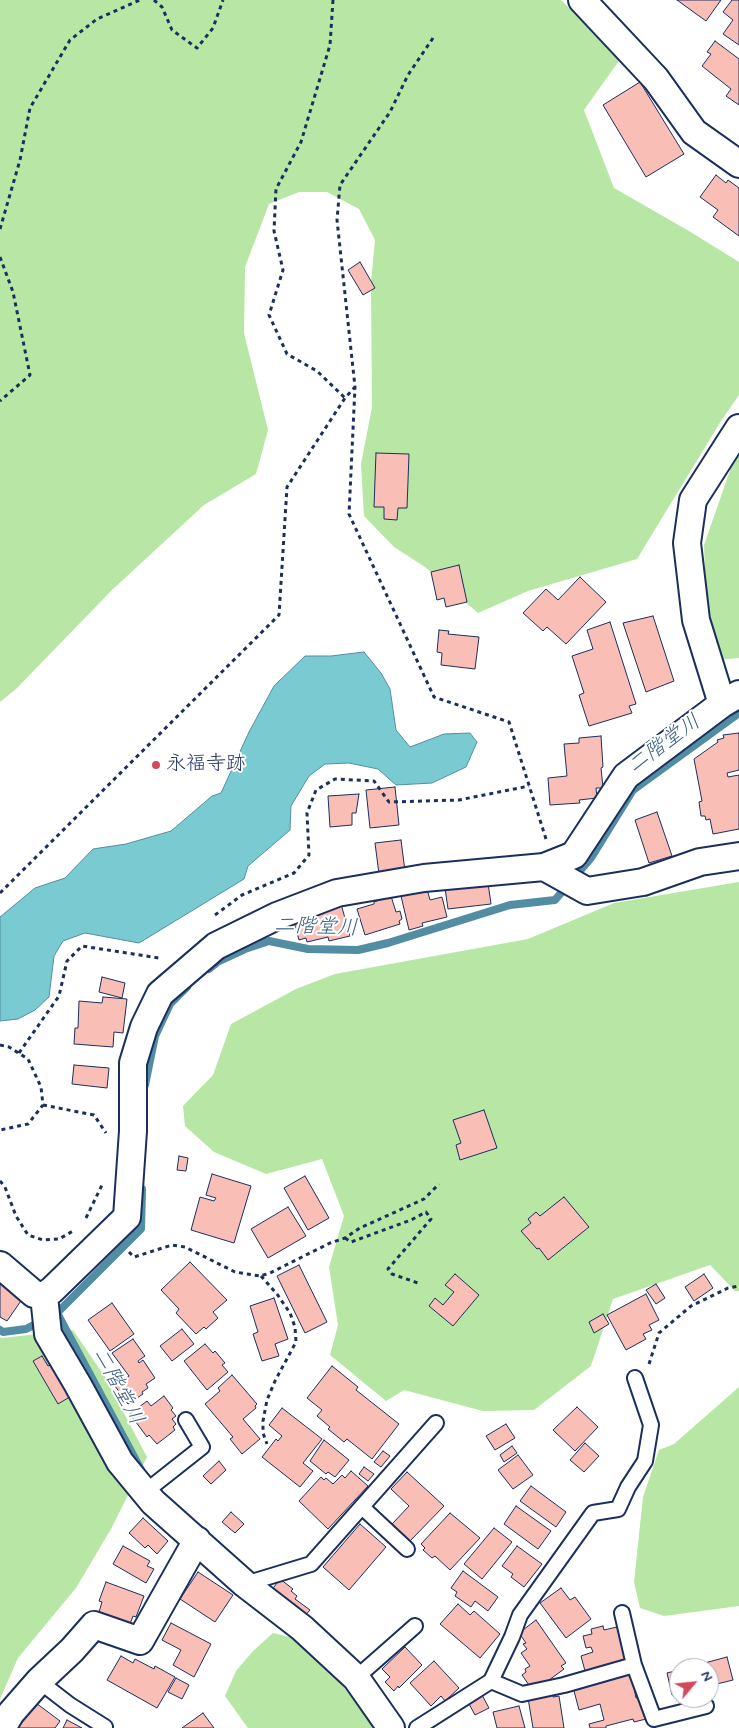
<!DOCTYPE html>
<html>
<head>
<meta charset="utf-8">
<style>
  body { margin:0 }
  #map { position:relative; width:739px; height:1728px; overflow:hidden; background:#fff; font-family:Mynerve,sans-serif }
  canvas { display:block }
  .north { position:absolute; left:669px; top:1658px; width:50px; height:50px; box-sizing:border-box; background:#fff; border:1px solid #a4acbf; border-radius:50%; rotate:62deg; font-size:14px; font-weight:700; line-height:20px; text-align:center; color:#1b2f5e }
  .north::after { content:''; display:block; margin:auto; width:18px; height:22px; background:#d1495b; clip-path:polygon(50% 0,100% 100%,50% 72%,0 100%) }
</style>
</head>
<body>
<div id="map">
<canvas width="739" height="1728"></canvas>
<div class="north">N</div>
</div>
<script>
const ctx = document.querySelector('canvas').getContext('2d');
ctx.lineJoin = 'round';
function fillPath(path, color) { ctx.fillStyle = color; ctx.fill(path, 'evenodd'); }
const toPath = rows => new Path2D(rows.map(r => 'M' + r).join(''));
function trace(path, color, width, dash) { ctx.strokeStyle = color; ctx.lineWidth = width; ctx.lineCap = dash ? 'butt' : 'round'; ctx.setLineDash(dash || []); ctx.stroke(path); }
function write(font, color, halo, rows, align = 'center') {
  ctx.font = font + ' Mynerve,"Klee One",sans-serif'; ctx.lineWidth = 4; ctx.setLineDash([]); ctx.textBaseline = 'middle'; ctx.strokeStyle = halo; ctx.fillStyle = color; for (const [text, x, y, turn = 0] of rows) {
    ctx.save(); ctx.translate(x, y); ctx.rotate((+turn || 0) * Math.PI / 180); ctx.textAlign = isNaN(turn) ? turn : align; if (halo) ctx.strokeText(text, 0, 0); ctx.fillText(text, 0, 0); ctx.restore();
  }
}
const green = toPath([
  [0,0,561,0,621,58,584,110,614,188,689,231,739,262,739,395,721,421,637,559,528,591,478,613,425,567,394,547,364,516,361,464,372,407,371,282,375,240,359,209,327,192,299,192,269,204,245,267,244,333,268,430,256,474,204,505,112,590,16,689,0,702],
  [739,453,739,658,717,660,707,621,704,545,733,462],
  [739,882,739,1291,735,1291,710,1265,613,1299,591,1366,534,1410,483,1411,404,1390,386,1401,330,1355,338,1325,329,1267,344,1216,322,1159,266,1174,214,1152,185,1126,183,1106,213,1075,231,1024,296,989,335,974,528,939,614,903],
  [73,1330,105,1377,147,1457,111,1529,76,1588,18,1658,0,1699,0,1337,2,1338],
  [739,1387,739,1606,664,1616,640,1608,634,1582,643,1497,659,1450,674,1444],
  [273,1633,310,1642,328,1668,368,1717,374,1728,248,1728,225,1696,236,1671,253,1651]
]);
const water = toPath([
  [364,652,381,673,390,689,396,730,410,747,444,734,470,733,477,742,466,767,432,783,396,785,378,769,349,763,325,764,309,776,291,806,290,830,248,866,244,879,139,943,85,933,63,941,54,956,49,997,35,1010,18,1019,0,1021,0,917,35,888,65,878,93,849,126,844,171,831,212,796,221,793,249,732,274,686,305,656,331,656,364,652]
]);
const stream = toPath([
  [209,969,219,961,245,949,269,941,308,949,358,950,388,943,510,905,555,900,591,858,633,790,739,713],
  [145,1085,155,1036,170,1004,187,987],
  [57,1313,141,1470],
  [0,1330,3,1332,26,1329,57,1313,141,1229,142,1189]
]);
const building = toPath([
  [677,0,721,0,706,21,677,0],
  [732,0,739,0,739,45,723,34,733,20,723,12,732,0],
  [715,41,739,59,739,105,726,96,731,89,702,66,711,54,707,52,715,41],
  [640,82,684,154,646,177,603,105,640,82],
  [716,175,726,183,728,180,739,188,739,236,713,217,718,210,700,197,716,175],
  [360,262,375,288,363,295,348,270,360,262],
  [376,453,409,454,407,508,398,508,397,520,384,519,384,507,374,507,376,453],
  [459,565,467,602,446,607,444,598,437,600,431,572,459,565],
  [580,577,606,602,566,644,547,627,543,631,523,613,546,589,558,600,580,577],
  [653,616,674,681,646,692,623,623,653,616],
  [610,622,636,704,629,706,632,713,589,726,579,695,584,693,572,656,593,649,587,630,610,622],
  [439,630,449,631,448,634,479,637,475,669,441,665,442,653,437,652,439,630],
  [739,733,739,770,727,773,728,777,739,775,739,829,713,834,710,819,706,820,705,816,701,816,699,802,702,801,694,759,718,742,717,740,724,738,723,735,739,733],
  [601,736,603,767,601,768,603,788,596,788,597,798,579,800,580,803,550,805,548,778,567,776,564,744,579,743,579,738,601,736],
  [395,787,399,825,370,828,366,790,395,787],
  [359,794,356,813,352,813,352,825,330,827,328,796,359,794],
  [657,812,672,856,649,863,635,820,657,812],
  [401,840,405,871,379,874,375,843,401,840],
  [488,883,491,904,448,909,445,888,488,883],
  [427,889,430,900,442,897,447,917,422,923,423,926,409,930,401,896,427,889],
  [391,896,396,912,400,911,402,919,399,921,400,924,365,935,357,909,374,904,374,902,391,896],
  [341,904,350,936,329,941,328,937,307,942,306,938,299,940,294,922,341,904],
  [102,977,125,983,122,998,99,992,102,977],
  [103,997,127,999,123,1033,114,1032,113,1047,74,1044,75,1028,78,1028,79,1001,102,1003,103,997],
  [74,1065,109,1068,107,1088,72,1084,74,1065],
  [484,1110,497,1148,460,1160,456,1145,461,1143,453,1120,484,1110],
  [179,1156,188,1158,186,1171,177,1170,179,1156],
  [212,1174,251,1186,234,1243,191,1230,200,1197,214,1201,216,1198,206,1195,212,1174],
  [305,1176,329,1218,308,1230,284,1188,305,1176],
  [564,1197,589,1227,548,1260,539,1248,537,1249,521,1231,531,1223,528,1219,536,1212,540,1216,564,1197],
  [288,1207,306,1236,268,1258,251,1229,288,1207],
  [190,1262,227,1300,213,1312,218,1318,206,1329,204,1327,196,1334,176,1313,179,1309,161,1290,190,1262],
  [299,1265,327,1322,305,1333,277,1276,299,1265],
  [455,1274,479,1295,453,1326,429,1306,435,1298,443,1305,454,1292,445,1285,455,1274],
  [704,1274,713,1288,694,1301,685,1287,704,1274],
  [0,1279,25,1295,7,1321,0,1317,0,1279],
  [656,1284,665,1298,656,1304,646,1290,656,1284],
  [646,1294,659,1320,649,1325,652,1330,643,1334,646,1339,626,1350,607,1315,646,1294],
  [274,1298,288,1339,275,1344,279,1356,262,1361,253,1334,258,1332,250,1306,274,1298],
  [112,1303,134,1334,110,1351,88,1320,112,1303],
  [603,1314,609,1324,594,1333,589,1322,603,1314],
  [182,1329,194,1344,172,1361,160,1346,182,1329],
  [133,1339,145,1356,138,1361,139,1363,143,1360,155,1378,146,1384,148,1388,142,1392,143,1394,128,1404,115,1386,129,1376,112,1353,133,1339],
  [205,1344,213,1353,215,1351,225,1363,222,1365,228,1372,207,1390,184,1361,205,1344],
  [42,1356,48,1366,55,1363,73,1395,58,1404,33,1361,42,1356],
  [332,1366,358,1387,356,1390,399,1424,372,1459,347,1439,344,1442,328,1429,330,1427,317,1416,322,1410,307,1398,332,1366],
  [232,1375,257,1404,255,1406,256,1408,243,1419,260,1439,242,1454,230,1439,233,1437,205,1404,220,1391,218,1388,232,1375],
  [164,1396,173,1408,171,1410,176,1416,172,1419,176,1424,173,1427,175,1430,157,1444,149,1435,147,1437,130,1414,147,1401,151,1406,164,1396],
  [577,1407,598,1427,575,1451,553,1430,577,1407],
  [282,1408,322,1439,303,1463,313,1471,300,1487,262,1457,276,1439,278,1441,282,1436,269,1425,282,1408],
  [506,1424,515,1438,495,1450,486,1436,506,1424],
  [324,1440,349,1460,335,1477,328,1472,326,1474,310,1461,324,1440],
  [585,1443,599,1456,584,1472,570,1460,585,1443],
  [512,1446,517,1453,504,1462,500,1455,512,1446],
  [383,1451,390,1456,381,1467,374,1462,383,1451],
  [518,1455,533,1475,513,1489,498,1470,518,1455],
  [219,1461,226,1470,211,1484,203,1476,219,1461],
  [364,1467,374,1474,368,1481,359,1474,364,1467],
  [351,1471,368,1486,328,1529,299,1501,321,1477,324,1480,326,1478,333,1484,342,1475,345,1478,351,1471],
  [407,1472,444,1506,410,1541,392,1524,409,1506,391,1489,407,1472],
  [531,1486,566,1512,556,1527,520,1501,531,1486],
  [516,1506,551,1531,538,1549,504,1524,516,1506],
  [231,1512,244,1524,235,1533,222,1522,231,1512],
  [450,1513,480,1538,450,1570,435,1556,432,1558,423,1550,425,1548,421,1544,450,1513],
  [143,1518,168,1541,157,1554,148,1545,145,1548,129,1533,143,1518],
  [360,1524,386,1547,349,1590,323,1567,360,1524],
  [494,1528,512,1542,482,1579,464,1564,494,1528],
  [123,1546,150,1561,147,1566,154,1569,146,1583,113,1564,123,1546],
  [517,1546,542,1564,524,1587,511,1577,513,1574,502,1566,517,1546],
  [463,1571,498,1597,488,1611,475,1601,471,1607,455,1596,457,1592,451,1588,463,1571],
  [198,1572,233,1595,215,1622,180,1599,198,1572],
  [280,1579,293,1589,291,1591,297,1596,295,1599,310,1610,304,1617,271,1591,280,1579],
  [106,1582,144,1596,136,1617,133,1616,130,1624,99,1612,102,1602,99,1601,106,1582],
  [561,1588,570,1600,575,1597,591,1619,566,1638,540,1603,561,1588],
  [458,1604,470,1615,474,1611,500,1634,480,1658,440,1624,458,1604],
  [536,1620,566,1663,561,1666,564,1669,545,1683,545,1682,538,1687,531,1688,522,1675,526,1672,525,1669,530,1666,521,1653,527,1649,523,1644,526,1643,519,1633,536,1620],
  [171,1623,211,1644,194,1677,173,1665,181,1650,162,1640,171,1623],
  [603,1626,604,1630,617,1627,625,1660,585,1671,581,1656,593,1652,591,1647,586,1648,583,1636,592,1634,591,1629,603,1626],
  [405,1647,422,1665,399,1688,398,1686,394,1691,385,1682,390,1677,382,1669,405,1647],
  [121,1656,133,1663,135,1659,154,1669,155,1666,175,1677,157,1708,107,1680,121,1656],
  [727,1657,733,1680,709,1686,709,1668,686,1668,727,1657],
  [434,1661,459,1688,445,1701,441,1696,431,1706,410,1683,434,1661],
  [679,1670,679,1694,672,1695,667,1673,679,1670],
  [631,1672,636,1698,640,1697,646,1719,634,1722,633,1719,606,1726,606,1728,590,1728,589,1724,604,1720,600,1704,579,1710,573,1687,631,1672],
  [176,1678,189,1685,182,1699,168,1692,176,1678],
  [552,1694,553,1697,559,1696,564,1728,533,1728,528,1698,552,1694],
  [482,1695,489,1708,475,1715,468,1702,482,1695],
  [36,1703,60,1721,55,1728,18,1728,36,1703],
  [519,1706,525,1728,497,1728,493,1712,519,1706],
  [203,1713,214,1728,182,1728,203,1713],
  [67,1720,82,1728,63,1728,67,1720]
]);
const path = toPath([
  [154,0,162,7,172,30,197,48,213,28,223,0],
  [333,0,330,45,301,142,276,189,274,231,283,270,269,315,287,354,317,371,345,398],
  [433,38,408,75,390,112,340,185,337,220,355,387,349,514,434,697,509,722,546,839],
  [0,229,20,160,30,108,70,40,97,19,140,0],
  [0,257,13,292,30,375,0,401],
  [0,893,279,615,287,487,345,398,355,387],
  [215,915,242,895,294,873,309,855,307,813,316,790,335,779,374,781,389,802,459,800,529,786],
  [0,1045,9,1047,28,1059,41,1087,43,1105,28,1124,0,1130],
  [19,1053,59,996,67,961,82,946,159,958,160,957],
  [43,1105,94,1115,106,1133],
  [0,1181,5,1187,16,1216,28,1235,43,1240,59,1239,73,1231],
  [86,1218,102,1185],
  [345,1238,351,1242,411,1220,426,1212,431,1219,388,1269,392,1274,418,1283],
  [129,1252,134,1257,172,1245,185,1247,235,1272,260,1276,270,1273,330,1243,345,1238,360,1228,424,1199,439,1184],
  [261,1276,277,1294,290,1313,295,1327,296,1342,275,1381,267,1400,263,1421,263,1433,267,1444],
  [649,1364,659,1333,691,1306,728,1288,739,1286]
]);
const service = toPath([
  [145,1492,202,1447,186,1420],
  [362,1507,407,1549],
  [245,1584,311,1564,436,1423],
  [622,1613,634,1665,654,1719,706,1706],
  [356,1678,415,1626],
  [39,1681,70,1705,105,1727],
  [491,1681,522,1694,564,1685,634,1665],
  [417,1728,491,1681,512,1637,520,1615,593,1513,618,1509,628,1487,645,1461,651,1425,635,1378]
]);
const minor = toPath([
  [582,0,656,79,694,132,739,164],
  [722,704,696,620,687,543,693,500,739,428],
  [544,867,587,891,643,882,700,862,739,856],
  [0,1265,34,1294,44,1296,52,1290,127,1217,133,1131,133,1063,144,1027,160,994,216,946,277,916,337,893,424,878,544,867,574,855,626,776,722,704,739,694],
  [44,1296,48,1334,78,1385,120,1462,153,1502,245,1584,302,1628,356,1678,391,1728],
  [2,1728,11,1713,39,1681,72,1650,94,1625,140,1641,197,1540]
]);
const markers = [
  [156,765,5,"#d1495b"]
];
const poiNames = [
  ["永福寺跡",166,765]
];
const waterNames = [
  ["二階堂川",665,745,-36],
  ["二階堂川",316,928,2],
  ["二階堂川",117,1387,62]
];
fillPath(green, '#b8e6a4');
fillPath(water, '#79cbd1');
trace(water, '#538da3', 1);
trace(stream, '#538da3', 8);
fillPath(building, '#f9beb6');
trace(building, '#1b2f5e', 1);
trace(service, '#1b2f5e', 18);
trace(minor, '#1b2f5e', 30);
trace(path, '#1b2f5e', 3, [4, 4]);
trace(service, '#fff', 14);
trace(minor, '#fff', 26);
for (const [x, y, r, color] of markers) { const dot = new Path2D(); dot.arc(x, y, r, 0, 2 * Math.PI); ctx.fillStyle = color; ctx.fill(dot); trace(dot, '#fff', 2); }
write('20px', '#1b2f5e', '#fff', poiNames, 'left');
write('italic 21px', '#375e80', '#fff', waterNames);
</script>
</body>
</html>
